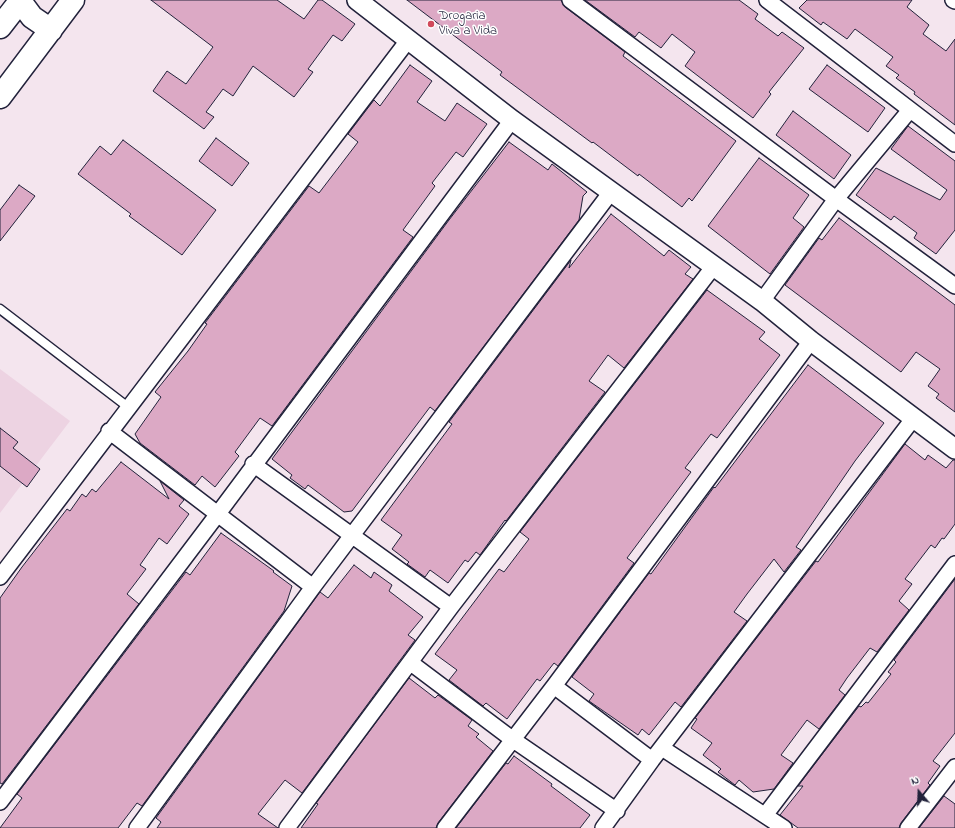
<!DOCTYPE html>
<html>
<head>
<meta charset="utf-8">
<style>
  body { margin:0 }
  #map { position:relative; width:955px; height:828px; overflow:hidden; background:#f4e5ee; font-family:"Indie Flower",sans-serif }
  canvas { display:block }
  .north { position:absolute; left:899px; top:772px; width:40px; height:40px; -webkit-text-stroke:3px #fff; paint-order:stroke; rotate:341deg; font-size:11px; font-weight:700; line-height:16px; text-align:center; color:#22223b }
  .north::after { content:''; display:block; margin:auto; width:14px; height:18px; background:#22223b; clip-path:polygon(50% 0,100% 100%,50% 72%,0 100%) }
</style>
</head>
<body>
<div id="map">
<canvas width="955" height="828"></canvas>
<div class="north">N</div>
</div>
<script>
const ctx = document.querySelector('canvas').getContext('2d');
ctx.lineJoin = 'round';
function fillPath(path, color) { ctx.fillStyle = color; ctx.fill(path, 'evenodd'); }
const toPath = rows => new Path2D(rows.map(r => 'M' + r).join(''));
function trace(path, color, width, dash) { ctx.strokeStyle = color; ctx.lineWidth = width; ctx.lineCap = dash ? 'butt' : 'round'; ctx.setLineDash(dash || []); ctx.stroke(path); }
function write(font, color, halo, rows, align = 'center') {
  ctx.font = font + ' "Indie Flower",sans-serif'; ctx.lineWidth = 3; ctx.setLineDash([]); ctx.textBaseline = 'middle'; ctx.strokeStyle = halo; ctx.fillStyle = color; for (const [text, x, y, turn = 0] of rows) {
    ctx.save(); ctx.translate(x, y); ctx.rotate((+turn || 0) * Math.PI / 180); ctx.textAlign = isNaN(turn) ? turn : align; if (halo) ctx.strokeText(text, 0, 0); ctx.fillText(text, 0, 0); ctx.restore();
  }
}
const built = toPath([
  [0,369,70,421,0,513]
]);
const building = toPath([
  [151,0,277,0,304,19,318,0,322,0,355,24,342,41,333,35,308,69,313,72,294,97,253,66,233,96,223,89,206,112,214,117,204,129,153,91,167,71,186,84,213,47,151,0],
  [407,0,561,0,565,7,625,52,623,56,736,141,692,201,689,198,682,207,639,174,638,176,593,142,592,143,500,75,502,72,407,0],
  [585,0,739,0,758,14,755,19,778,36,782,32,804,48,769,92,771,94,753,118,685,66,695,52,672,34,661,48,639,32,635,37,585,0],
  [807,0,912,0,907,7,929,25,923,34,946,51,955,39,955,125,914,94,915,92,896,78,899,75,886,66,893,57,855,29,847,39,823,22,821,25,799,8,807,0],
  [410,65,432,81,417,102,445,121,457,103,487,124,463,157,456,152,432,183,435,186,403,230,413,237,272,426,260,418,235,452,239,456,215,487,202,476,195,485,140,443,135,434,161,397,155,392,188,351,207,324,205,323,309,186,319,193,358,142,348,134,374,100,380,106,410,65],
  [827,65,885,108,868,132,809,89,827,65],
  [793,111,851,155,834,179,776,135,793,111],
  [908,126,955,161,955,230,936,254,914,238,917,233,894,216,891,220,856,195,876,168,940,200,947,190,891,149,908,126],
  [216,138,249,163,232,186,199,161,216,138],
  [123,140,216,210,182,255,129,216,131,214,78,174,100,146,111,155,123,140],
  [509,142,548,170,552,164,587,192,583,196,579,220,435,411,430,407,352,511,344,512,308,485,305,489,290,478,292,475,272,459,449,220,509,142],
  [759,158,809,195,793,218,804,227,770,274,708,226,759,158],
  [19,185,35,196,0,241,0,210,19,185],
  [611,214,664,256,669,250,691,267,685,274,693,279,624,368,608,355,589,381,605,392,506,521,505,520,480,555,476,552,468,562,465,560,448,583,430,570,425,577,407,564,409,562,392,549,402,535,381,520,452,424,449,422,571,260,569,268,611,214],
  [839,218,955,305,955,412,936,398,939,394,928,386,940,369,916,352,901,372,785,285,819,238,822,240,839,218],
  [707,290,765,332,759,339,780,355,717,438,711,434,685,468,691,472,627,558,634,563,558,666,554,663,540,681,537,679,507,719,486,703,483,706,449,680,457,670,435,654,499,569,504,572,529,539,520,532,707,290],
  [808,365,884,423,855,461,796,547,801,550,784,572,774,559,747,594,734,612,747,621,681,707,675,702,649,735,642,729,638,735,589,701,594,694,572,677,649,573,651,574,714,487,715,488,808,365],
  [0,428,18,442,13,448,40,469,27,487,0,466,0,428],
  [905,444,925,460,928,455,946,468,953,460,955,460,955,524,944,539,942,538,935,548,931,545,905,579,912,584,899,601,909,610,877,652,870,648,847,678,839,690,845,695,819,729,807,720,781,755,793,763,774,789,753,792,739,780,735,785,718,772,721,769,703,755,712,743,691,728,697,719,695,718,816,561,818,562,905,444],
  [121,462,169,499,160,481,184,500,179,506,189,514,167,544,159,538,140,565,146,569,127,594,139,604,2,784,0,783,0,598,22,567,67,509,70,511,82,494,86,497,92,489,96,492,121,462],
  [221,533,274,571,273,572,292,586,284,611,142,806,137,803,118,828,0,828,22,798,17,794,186,572,190,575,221,533],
  [354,565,371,578,374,572,392,585,389,591,423,617,408,635,415,640,302,793,285,780,258,814,278,828,157,828,161,822,156,818,320,592,328,598,354,565],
  [955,579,955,733,933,761,940,766,928,783,930,785,901,823,899,828,798,828,780,815,803,786,798,786,859,706,861,707,866,702,868,703,891,674,888,672,896,662,894,660,955,579],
  [409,678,435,698,438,695,472,720,468,726,479,734,476,737,493,751,438,823,436,828,301,828,318,804,316,803,409,678],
  [514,756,552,784,551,786,590,815,580,828,456,828,506,763,508,764,514,756],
  [944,796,955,804,955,828,919,828,944,796]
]);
const service = toPath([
  [0,309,128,407]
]);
const minor = toPath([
  [570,0,836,199,910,110],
  [767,0,955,144],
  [953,0,955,1],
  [762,301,836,199,955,286],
  [109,431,313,587],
  [253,464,451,607],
  [0,577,409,39],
  [411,663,512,739,617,811],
  [554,686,652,760],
  [662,748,784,828],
  [0,802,217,515,512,120],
  [766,814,955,564],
  [137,828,313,587,611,192],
  [287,828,451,607,714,266],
  [445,828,554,686,811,341],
  [603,828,652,760,913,419],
  [908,828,955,767]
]);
const tertiary = toPath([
  [357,0,512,120,762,301,811,341,955,449]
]);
const secondary = toPath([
  [20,1,32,17,51,30],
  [0,27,21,0],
  [0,97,73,0]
]);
const markers = [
  [431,24,4,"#d1495b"]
];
const poiNames = [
  ["Drogaria",439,17],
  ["Viva a Vida",439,32]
];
fillPath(built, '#edd3e2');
fillPath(building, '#dca9c5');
trace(building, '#22223b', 1);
trace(service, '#22223b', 11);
trace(minor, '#22223b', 18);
trace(tertiary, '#22223b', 22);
trace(secondary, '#22223b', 25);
trace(service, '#fff', 8);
trace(minor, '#fff', 15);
trace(tertiary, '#fff', 19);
trace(secondary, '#fff', 22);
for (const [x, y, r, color] of markers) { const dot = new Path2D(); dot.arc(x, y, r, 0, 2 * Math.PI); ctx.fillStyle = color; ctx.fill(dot); trace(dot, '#fff', 1.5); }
write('13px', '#22223b', '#fff', poiNames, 'left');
</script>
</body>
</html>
